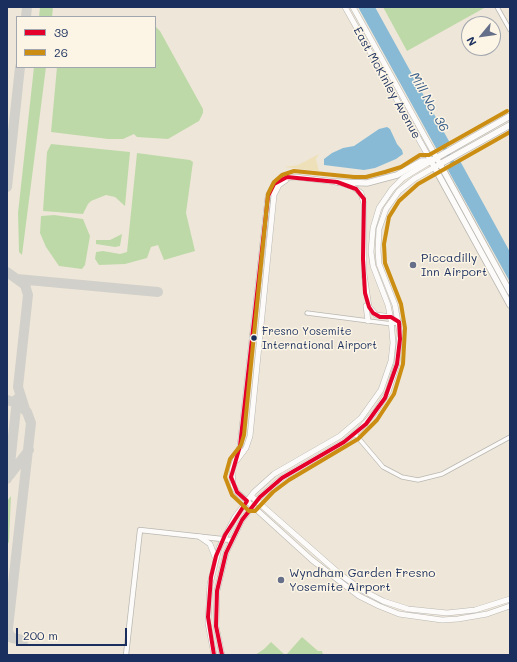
<!DOCTYPE html>
<html>
<head>
<meta charset="utf-8">
<style>
  body { margin:0 }
  #map { position:relative; width:517px; height:662px; overflow:hidden; background:#eee7d9; font-family:Mali,sans-serif }
  canvas { display:block }
  .frame { position:absolute; inset:0; border:8px solid #1b2f5e; pointer-events:none }
  .legend { position:absolute; left:16px; top:16px; width:140px; height:52px; box-sizing:border-box; background:#fcf5e5; border:1px solid #a2a6af; margin:0; padding:5px 7px; list-style:none; font-size:12px; color:#1b2f5e }
  .legend li { display:flex; align-items:center; gap:8px; height:20px }
  .legend b { width:20px; border:1px solid #a2a6af }
  .north { position:absolute; left:461px; top:16px; width:40px; height:40px; box-sizing:border-box; background:#fcf5e5; border:1px solid #a2a6af; border-radius:50%; rotate:241deg; font-size:11px; font-weight:700; line-height:16px; text-align:center; color:#1b2f5e }
  .north::after { content:''; display:block; margin:auto; width:14px; height:18px; background:#656f89; clip-path:polygon(50% 0,100% 100%,50% 72%,0 100%) }
  .scale { position:absolute; left:16px; top:628px; width:111px; height:18px; box-sizing:border-box; border:2px solid #1b2f5e; border-top:0; padding-left:5px; font-size:12px; line-height:14px; white-space:nowrap; color:#1b2f5e; -webkit-text-stroke:3px #fcf5e5; paint-order:stroke }
</style>
</head>
<body>
<div id="map">
<canvas width="517" height="662"></canvas>
<div class="frame"></div>
<ul class="legend">
<li><b style="height:5px;background:#e4002b"></b>39</li>
<li><b style="height:5px;background:#cb8e13"></b>26</li>
</ul>
<div class="north">N</div>
<div class="scale">200 m</div>
</div>
<script>
const ctx = document.querySelector('canvas').getContext('2d');
ctx.lineJoin = 'round';
function fillPath(path, color) { ctx.fillStyle = color; ctx.fill(path, 'evenodd'); }
const toPath = rows => new Path2D(rows.map(r => 'M' + r).join(''));
function trace(path, color, width, dash) { ctx.strokeStyle = color; ctx.lineWidth = width; ctx.lineCap = dash ? 'butt' : 'round'; ctx.setLineDash(dash || []); ctx.stroke(path); }
function write(font, color, halo, rows, align = 'center') {
  ctx.font = font + ' Mali,sans-serif'; ctx.lineWidth = 3; ctx.setLineDash([]); ctx.textBaseline = 'middle'; ctx.strokeStyle = halo; ctx.fillStyle = color; for (const [text, x, y, turn = 0] of rows) {
    ctx.save(); ctx.translate(x, y); ctx.rotate((+turn || 0) * Math.PI / 180); ctx.textAlign = isNaN(turn) ? turn : align; if (halo) ctx.strokeText(text, 0, 0); ctx.fillText(text, 0, 0); ctx.restore();
  }
}
const green = toPath([
  [40,7,53,7,52,17,39,17],
  [383,7,486,7,407,51],
  [155,26,160,31,203,109,203,113,199,121,168,139,137,137,134,134,123,139,108,139,51,132,57,67,155,67],
  [34,67,46,67,22,255,19,252,18,213],
  [51,144,130,152,125,206,115,197,106,195,91,201,88,204,83,214,43,211,47,152],
  [137,153,190,160,193,162,186,213,195,251,164,260,158,245,151,247,147,258,125,264,99,265,95,259,96,252,103,251,120,254,127,252],
  [54,215,83,219,90,236,85,265,82,269,59,266,46,247,40,233,41,216],
  [122,234,120,246,115,247,96,244,96,240,110,240],
  [11,496,9,542,7,545,7,501],
  [302,637,318,651,322,651,323,655,286,655],
  [271,642,285,655,255,655,264,649]
]);
const sand = toPath([
  [319,154,316,159,319,171,284,167,298,165]
]);
const water = toPath([
  [358,7,375,7,450,143,447,146,440,150,436,148],
  [387,127,390,129,397,144,402,150,403,154,396,159,375,168,364,170,324,165,324,159,332,153,343,148,354,146,379,129],
  [459,159,510,252,510,282,448,170,449,164]
]);
const canal = toPath([
  [442,143,455,167]
]);
const taxiway = toPath([
  [26,17,27,7],
  [7,187,20,67],
  [7,272,25,285,28,295,18,387,25,409],
  [17,279,158,292],
  [7,400,17,403,27,412,31,423,7,637],
  [9,476,29,450],
  [7,479,9,474,17,399],
  [8,632,12,638,24,640]
]);
const minor = toPath([
  [497,7,510,30],
  [307,313,392,324,399,322],
  [355,434,383,467,402,477,418,480,442,474,510,437]
]);
const tertiary = toPath([
  [126,655,140,530,231,540]
]);
const secondary = toPath([
  [366,306,368,321],
  [399,322,391,317,376,315,369,307,364,274,364,204,361,193,353,187,337,182,295,177,282,178,274,184,268,196,240,446,232,470,233,485,237,492,247,501,312,560,359,596,379,606,399,614,442,620,458,619,487,614,510,606],
  [237,460,246,448,250,436,274,195,279,185,286,180],
  [251,496,341,575,362,590,383,601,408,609,447,613,475,610,510,599],
  [200,537,210,544,215,557],
  [214,655,208,623,210,584,219,548,235,517,254,492,274,474,340,436,361,418,381,390,391,361,393,343,391,320,388,305,373,266,371,252,373,228,379,208,392,189,403,178,431,161,345,7],
  [222,655,216,626,217,591,226,553,242,520,260,497,282,478,344,442,360,429,376,411,388,392,397,364,400,334,395,305,379,264,378,250,379,229,386,209,399,191,414,179,440,164,353,7]
]);
const primary = toPath([
  [510,125,440,164,510,292],
  [431,161,510,305],
  [337,182,367,183,397,175,422,161,431,161,510,116]
]);
const bus1 = toPath([
  [214,655,208,617,211,577,216,556,225,535,247,501,237,492,231,477,240,446,268,196,274,184,287,177,337,182,356,189,364,199,363,259,365,293,369,307,373,313,380,317,391,317,399,322,400,339,397,364,385,398,366,424,344,442,282,478,260,497,242,520,226,553,217,591,216,626,222,655]
]);
const bus2 = toPath([
  [507,111,429,155,420,155,401,167,385,172,366,177,354,177,294,171,282,175,274,182,268,194,244,435,241,445,230,459,225,477,232,495,249,511,255,511,273,492,289,480,358,439,377,420,394,394,403,364,405,328,401,304,385,263,384,244,389,217,399,201,418,184,510,132]
]);
const markers = [
  [413,265,4,"#656f89"],
  [254,338,3.5,"#1b2f5e"],
  [281,580,4,"#656f89"]
];
const busNames = [
  ["Fresno Yosemite",262,332],
  ["International Airport",262,346]
];
const streetNames = [
  ["East McKinley Avenue",387,83,61]
];
const poiNames = [
  ["Piccadilly",421,258],
  ["Inn Airport",421,272],
  ["Wyndham Garden Fresno",289,573],
  ["Yosemite Airport",289,587]
];
const waterNames = [
  ["Mill No. 36",429,102,61]
];
fillPath(green, '#bed9a8');
fillPath(sand, '#eee0b9');
fillPath(water, '#88bad6');
trace(canal, '#88bad6', 4);
trace(taxiway, '#d2d0ca', 10);
trace(minor, '#b9b7b2', 5);
trace(tertiary, '#b9b7b2', 6);
trace(secondary, '#b9b7b2', 6);
trace(primary, '#b9b7b2', 7);
trace(minor, '#fcfbf9', 3.5);
trace(tertiary, '#fcfbf9', 4.5);
trace(secondary, '#fcfbf9', 5);
trace(primary, '#fcfbf9', 5.5);
trace(bus1, '#e4002b', 4);
trace(bus2, '#cb8e13', 4);
for (const [x, y, r, color] of markers) { const dot = new Path2D(); dot.arc(x, y, r, 0, 2 * Math.PI); ctx.fillStyle = color; ctx.fill(dot); trace(dot, '#fcf5e5', 1.5); }
write('11px', '#1b2f5e', '#fcf5e5', busNames, 'left');
write('12px', '#1b2f5e', '#fcf5e5', streetNames);
write('12px', '#1b2f5e', '#fcf5e5', poiNames, 'left');
write('italic 13px', '#325988', '#fcf5e5', waterNames);
</script>
</body>
</html>
